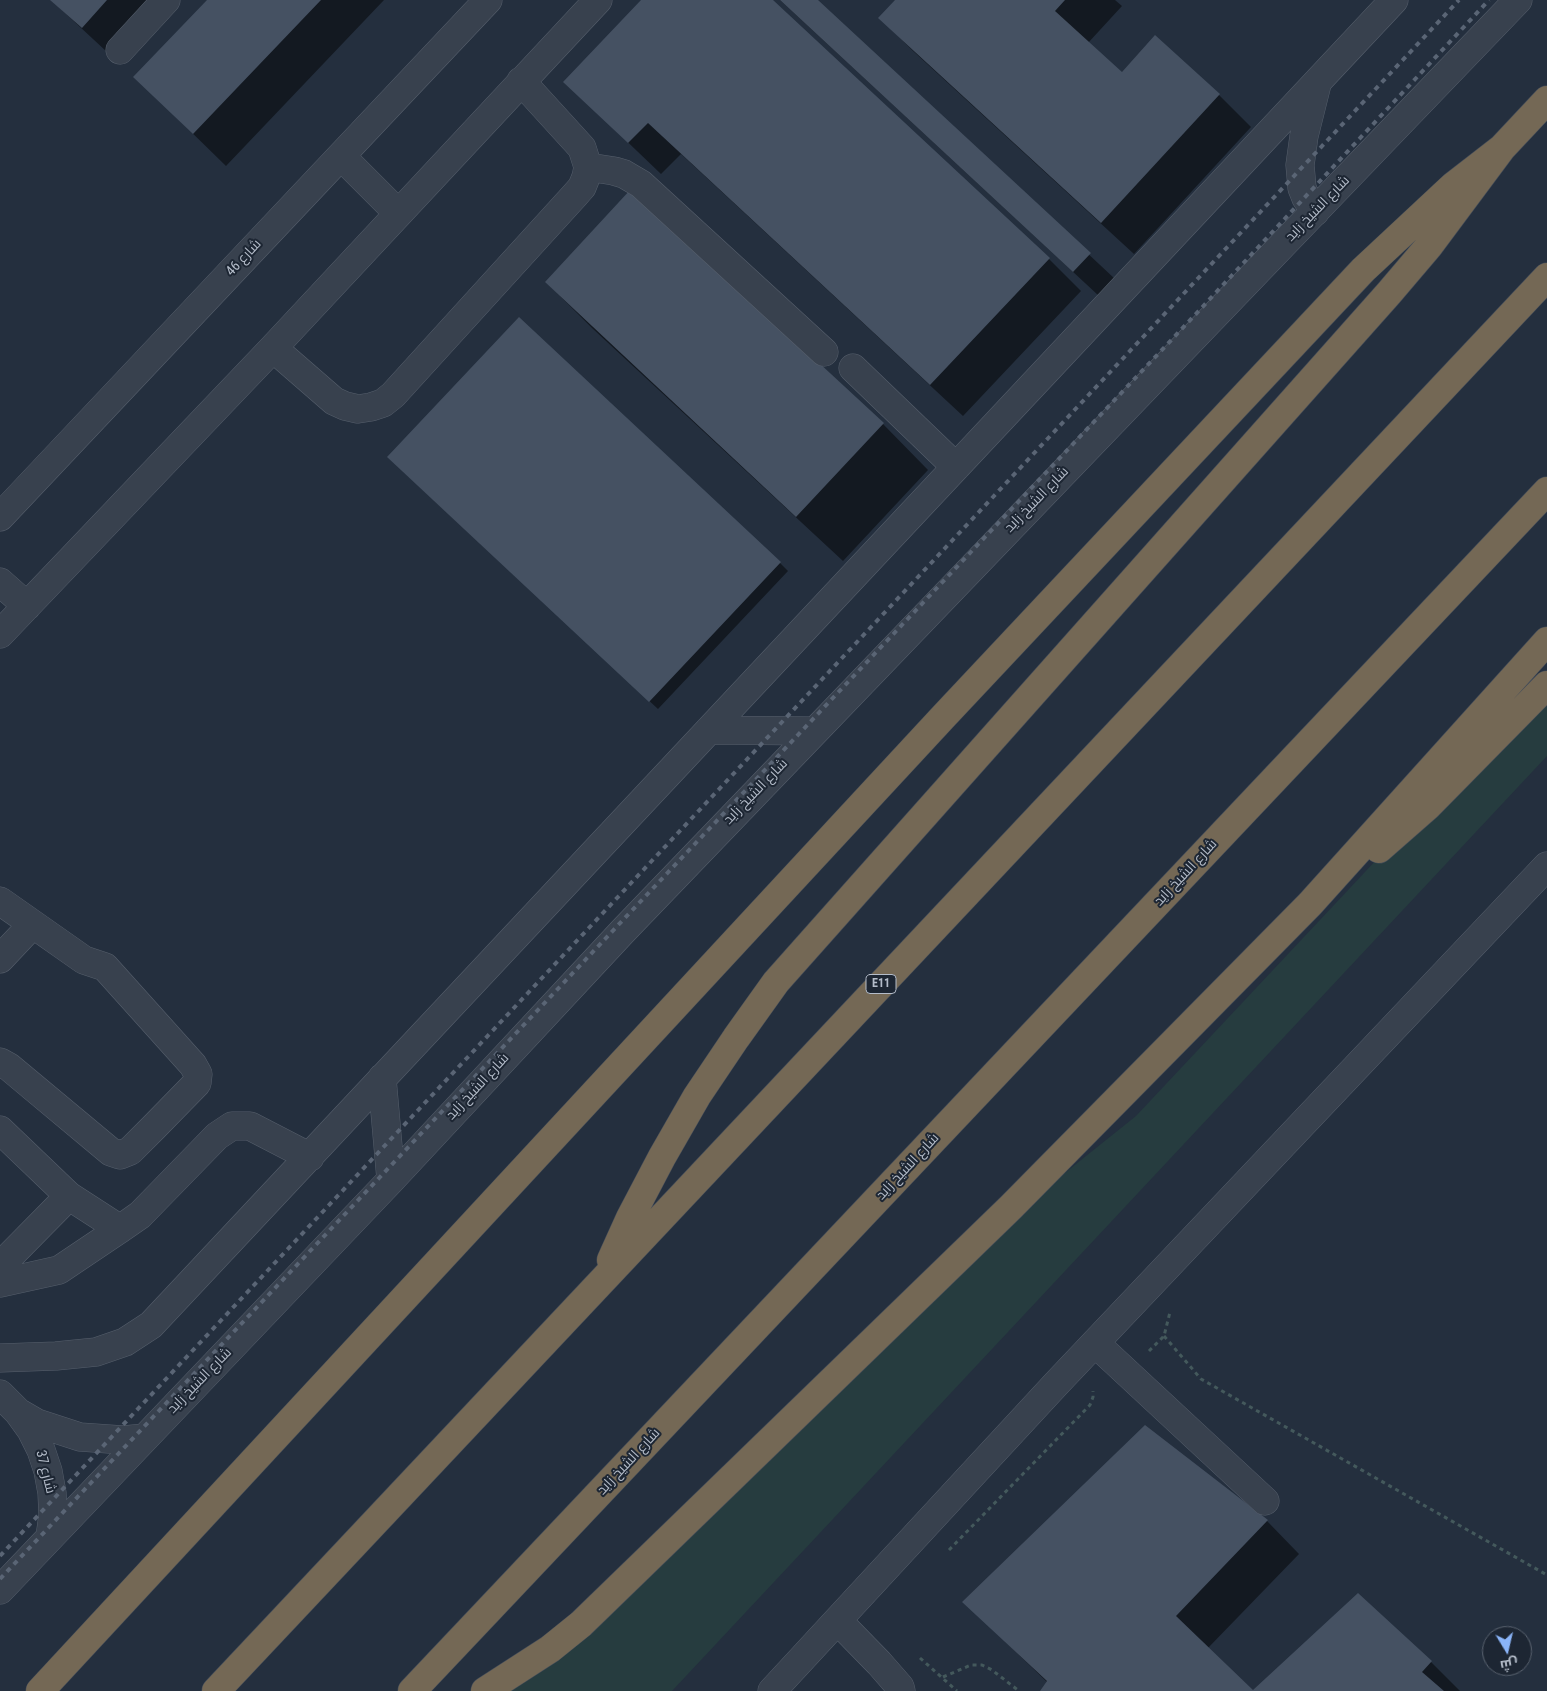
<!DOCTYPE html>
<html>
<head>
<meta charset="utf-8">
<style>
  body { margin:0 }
  #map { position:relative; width:1547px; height:1691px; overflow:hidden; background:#242f3e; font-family:"Roboto Condensed",Cairo,sans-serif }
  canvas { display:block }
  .north { position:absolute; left:1482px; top:1626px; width:50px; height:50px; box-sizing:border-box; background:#1d2633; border:1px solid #59626f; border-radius:50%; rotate:171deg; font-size:14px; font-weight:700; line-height:20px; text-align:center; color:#b4bcc9 }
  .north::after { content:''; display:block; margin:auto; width:18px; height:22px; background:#8ab4f8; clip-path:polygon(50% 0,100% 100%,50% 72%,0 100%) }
</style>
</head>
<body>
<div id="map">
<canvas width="1547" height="1691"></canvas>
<div class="north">ش</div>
</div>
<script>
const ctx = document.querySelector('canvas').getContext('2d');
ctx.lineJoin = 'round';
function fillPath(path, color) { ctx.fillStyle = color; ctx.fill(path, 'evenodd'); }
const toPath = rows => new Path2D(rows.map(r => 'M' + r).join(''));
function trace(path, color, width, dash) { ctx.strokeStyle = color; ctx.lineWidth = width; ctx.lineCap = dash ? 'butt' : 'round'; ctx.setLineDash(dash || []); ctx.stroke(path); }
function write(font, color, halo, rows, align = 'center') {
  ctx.font = font + ' "Roboto Condensed",Cairo,sans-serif'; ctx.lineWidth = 4; ctx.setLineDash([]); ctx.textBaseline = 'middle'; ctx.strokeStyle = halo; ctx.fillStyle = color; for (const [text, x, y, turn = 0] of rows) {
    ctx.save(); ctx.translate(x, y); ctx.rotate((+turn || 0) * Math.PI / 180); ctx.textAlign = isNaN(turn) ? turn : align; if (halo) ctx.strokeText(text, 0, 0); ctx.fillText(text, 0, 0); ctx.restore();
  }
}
const green = toPath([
  [1547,678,1547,756,672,1691,511,1691,1000,1225,1136,1116]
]);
const shadow = toPath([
  [51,0,154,0,107,52],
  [209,0,384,0,226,166,135,77],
  [643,0,771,0,1049,259,1081,291,963,416,681,154,661,174,565,82],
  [780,0,817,0,1115,279,1099,296],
  [897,0,1115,0,1122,6,1088,43,1122,74,1219,95,1251,127,1134,254,912,50,880,18],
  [632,191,883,424,928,470,843,561,592,328,546,282],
  [396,465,780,563,788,571,658,709],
  [1145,1426,1267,1521,1299,1554,1208,1648,1252,1691,1041,1691,1047,1682,964,1602],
  [1431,1662,1460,1691,1253,1691]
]);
const building = toPath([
  [50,0,107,0,82,28],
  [207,0,321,0,193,134,133,77],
  [641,0,773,0,1050,258,930,385,648,123,628,143,563,82],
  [780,0,818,0,1091,253,1073,272],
  [895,0,1065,0,1055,11,1122,72,1155,35,1220,94,1101,223,878,18],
  [631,189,884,423,796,517,545,282],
  [519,317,781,562,649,702,387,457],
  [1145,1425,1268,1520,1176,1616,1253,1690,1358,1593,1432,1661,1422,1672,1444,1691,1040,1691,1047,1681,962,1602]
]);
const path = toPath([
  [1164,1336,1201,1379,1547,1575],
  [1149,1351,1164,1336,1170,1312],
  [949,1550,1090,1405,1093,1397,1093,1391],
  [920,1658,957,1691],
  [943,1677,971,1665,982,1665,992,1670,1019,1691]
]);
const minor = toPath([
  [120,50,166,0],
  [341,156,398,213],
  [588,167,614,171,624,174,641,184,824,352],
  [1315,212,1306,198,1302,188,1300,165,1304,136,1317,84],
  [273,348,334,401,345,406,358,409,371,407,383,403,393,395,575,195,582,187,586,177,588,167,582,148,521,81],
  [853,368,956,467],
  [0,517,488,0],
  [0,582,27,606],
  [0,634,273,348,598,0],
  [709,730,814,731],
  [0,901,84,960,105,967,193,1065,198,1074,197,1083,153,1128,130,1151,120,1155,111,1152,9,1067,0,1062],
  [0,959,32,925],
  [382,1078,391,1180],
  [0,1130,69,1196],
  [0,1266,69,1196,120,1229],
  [0,1283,59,1270,120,1229,140,1215,217,1136,232,1126,250,1126,310,1157],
  [1095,1343,1265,1501],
  [0,1358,56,1356,96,1352,125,1342,151,1325,1394,0],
  [0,1394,18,1412,31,1430,41,1450,48,1471,52,1493,53,1515,50,1537],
  [18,1412,37,1423,80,1437,123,1440,145,1438],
  [0,1590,391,1180,623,931,1518,0],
  [838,1621,879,1663,900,1687,901,1691],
  [772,1691,1056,1384,1547,866]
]);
const highway = toPath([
  [1379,849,1428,806,1547,685],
  [611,1260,630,1218,662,1157,697,1096,736,1038,776,982,1389,293,1429,246,1502,148,1547,100],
  [40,1691,944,716,1363,270,1453,186,1502,148],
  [216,1691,1547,277],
  [412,1691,1547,491],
  [485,1691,550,1649,581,1624,1011,1207,1310,904,1547,641]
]);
const rail = toPath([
  [0,1556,1459,0],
  [0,1579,1194,316,1489,0]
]);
const shields = [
  [881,984,30]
];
const shieldNames = [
  ["E11",881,984]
];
const streetNames = [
  ["شارع الشيخ زايد",1318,209,-46],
  ["شارع 46",244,258,-47],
  ["شارع الشيخ زايد",1037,500,-46],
  ["شارع الشيخ زايد",756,792,-46],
  ["شارع الشيخ زايد",1186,873,-47],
  ["شارع الشيخ زايد",478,1087,-47],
  ["شارع الشيخ زايد",908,1167,-47],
  ["شارع الشيخ زايد",200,1381,-46],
  ["شارع الشيخ زايد",629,1462,-47],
  ["شارع 37",45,1472,76]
];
fillPath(green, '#263c3f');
fillPath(shadow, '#0007');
fillPath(building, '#455162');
trace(minor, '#565f6c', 29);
trace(highway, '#434c59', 29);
trace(path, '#44595c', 3, [4, 4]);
trace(minor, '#38414e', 28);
trace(highway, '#746855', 28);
trace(rail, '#5a6575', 4, [5, 5]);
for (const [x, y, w] of shields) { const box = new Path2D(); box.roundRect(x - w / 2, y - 9.5, w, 19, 4); ctx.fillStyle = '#1d2633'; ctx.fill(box); trace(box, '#b4bcc9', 1); }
write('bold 12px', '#b4bcc9', null, shieldNames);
write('14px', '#b4bcc9', '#1d2633', streetNames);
</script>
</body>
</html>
